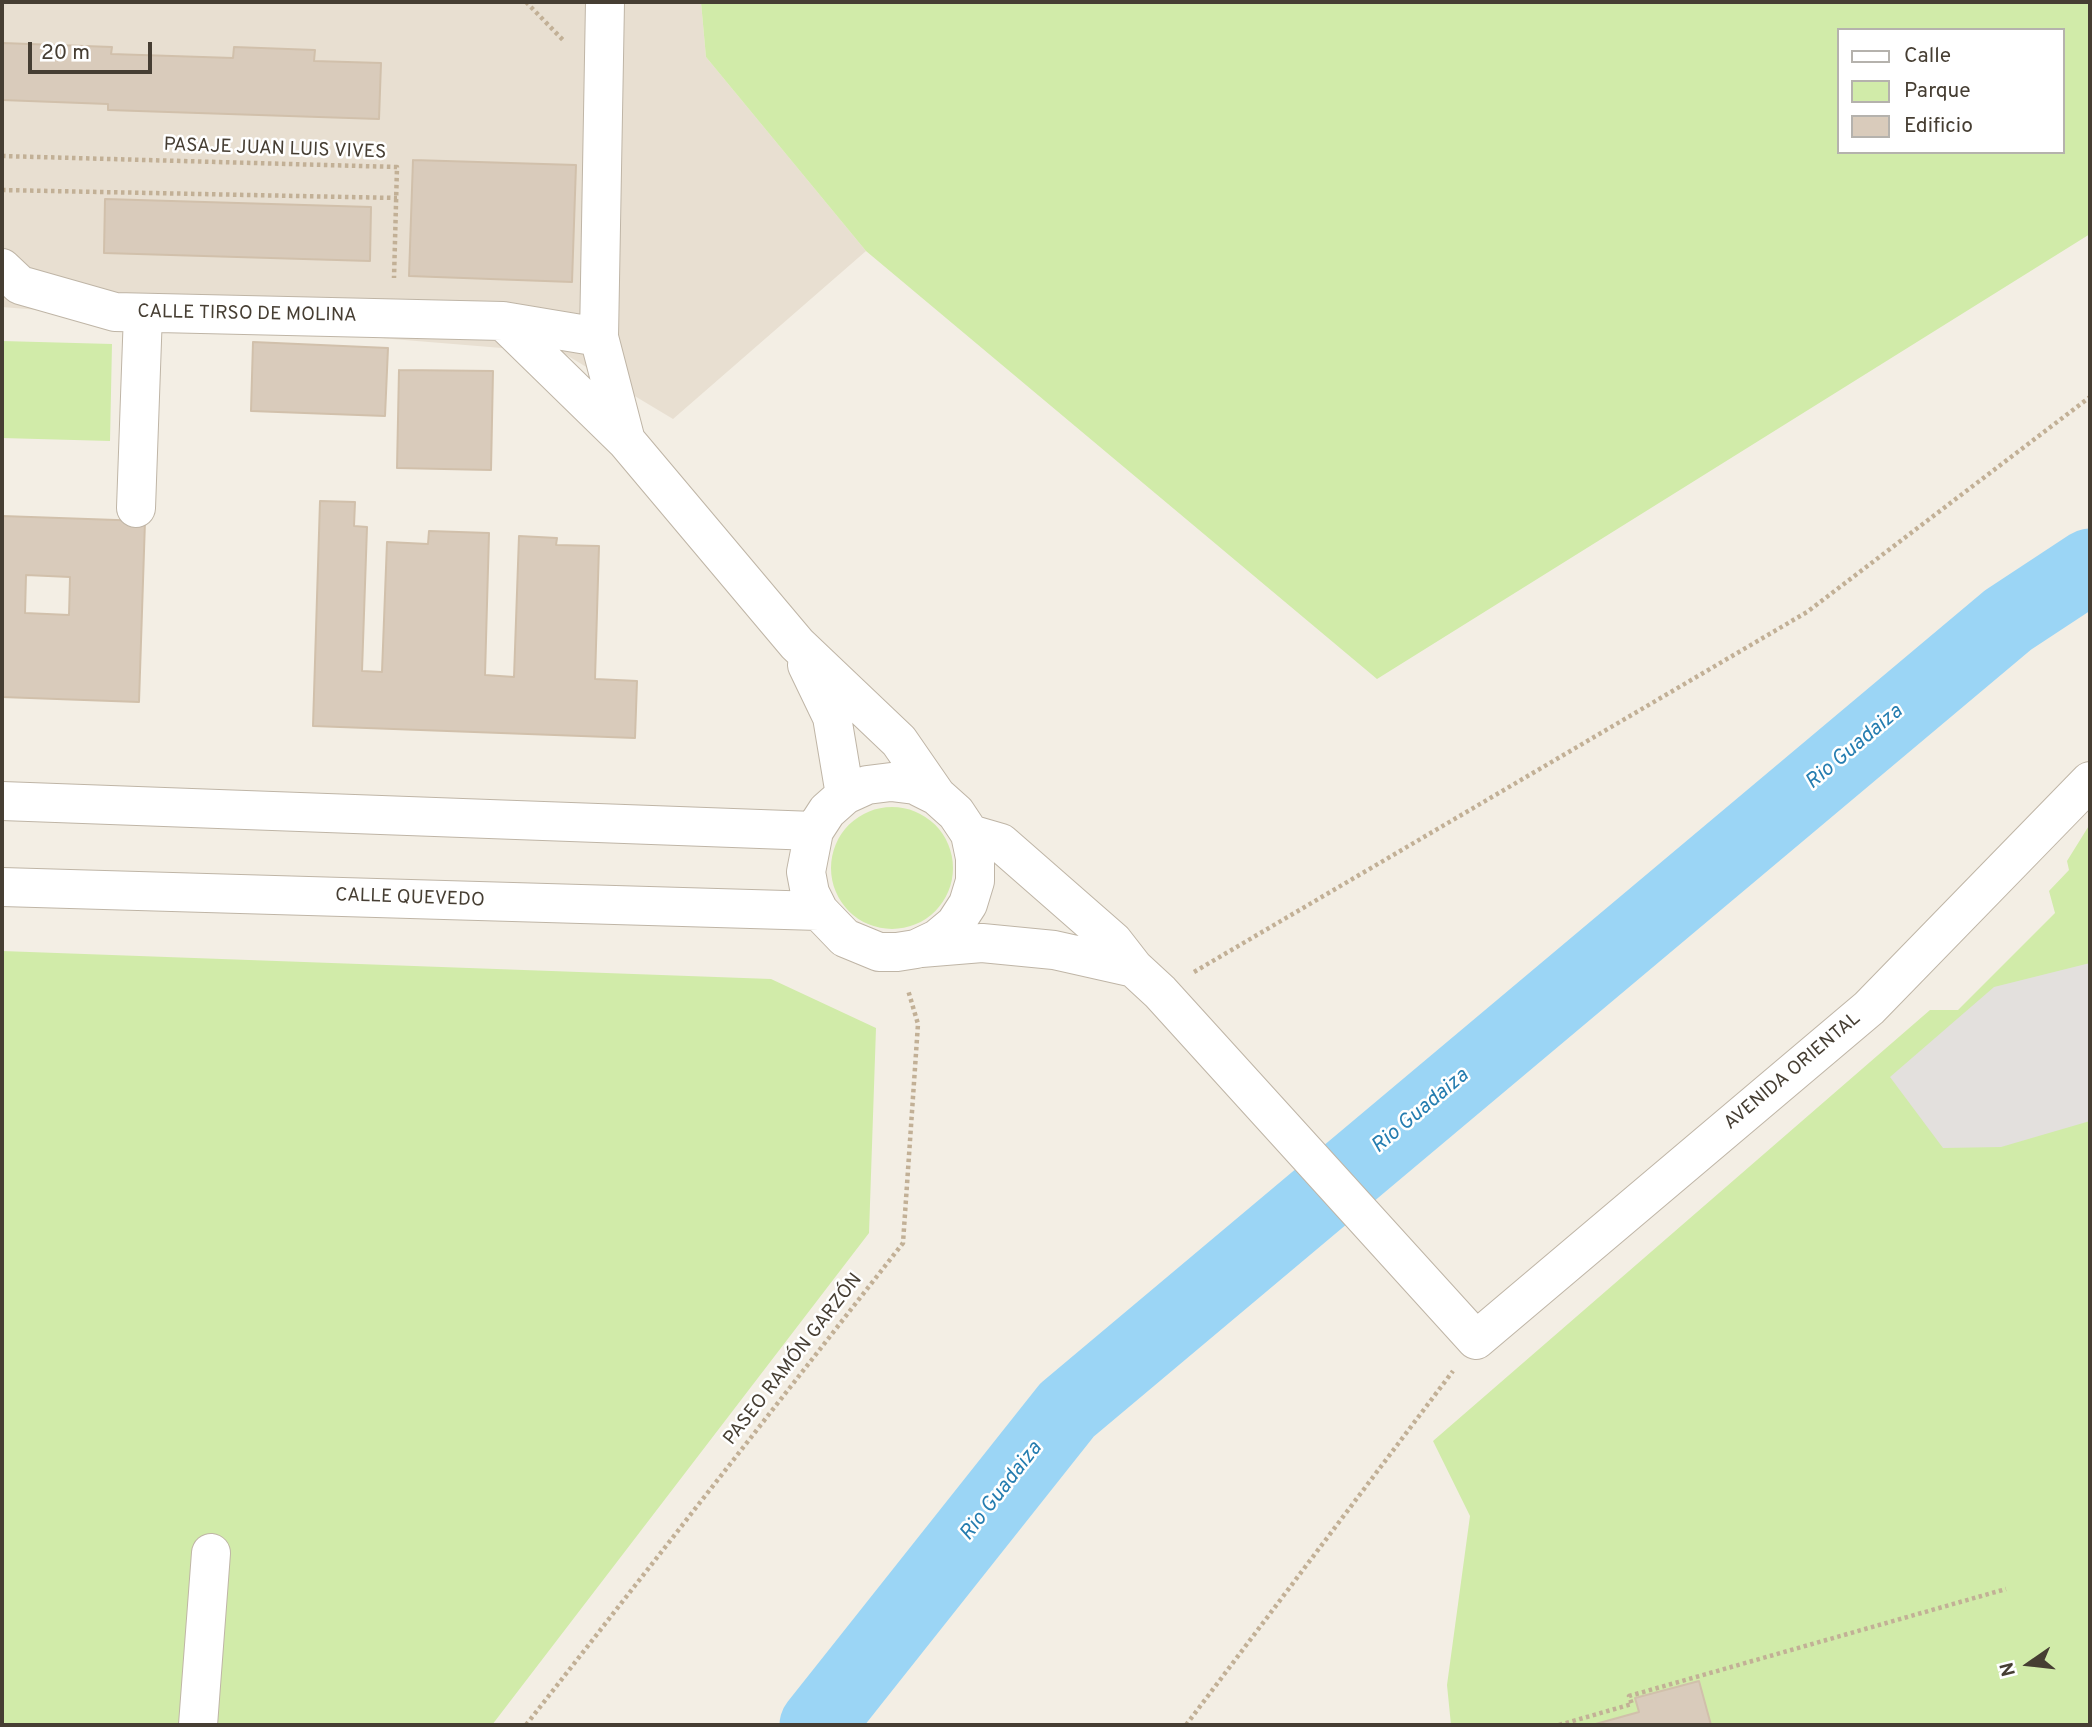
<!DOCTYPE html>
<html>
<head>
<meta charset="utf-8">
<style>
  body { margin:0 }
  #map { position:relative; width:2092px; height:1727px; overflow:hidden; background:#f3eee4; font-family:Overpass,sans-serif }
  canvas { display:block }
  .frame { position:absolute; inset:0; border:4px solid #463e33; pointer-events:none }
  .legend { position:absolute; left:1837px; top:28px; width:228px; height:126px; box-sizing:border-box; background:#fff; border:2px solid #b5b2ad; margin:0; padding:9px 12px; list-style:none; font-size:21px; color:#463e33 }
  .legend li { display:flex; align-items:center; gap:14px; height:35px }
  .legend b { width:35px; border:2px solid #b5b2ad }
  .north { position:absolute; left:1994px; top:1629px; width:70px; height:70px; -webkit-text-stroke:5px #fff; paint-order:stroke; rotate:256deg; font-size:19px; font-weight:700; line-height:28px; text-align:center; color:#463e33 }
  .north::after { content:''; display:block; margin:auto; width:24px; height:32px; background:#463e33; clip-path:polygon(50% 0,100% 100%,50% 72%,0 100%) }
  .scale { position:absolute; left:28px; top:42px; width:124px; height:32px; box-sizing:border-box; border:4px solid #463e33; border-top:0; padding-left:9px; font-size:21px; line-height:24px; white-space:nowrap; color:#463e33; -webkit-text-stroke:5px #fff; paint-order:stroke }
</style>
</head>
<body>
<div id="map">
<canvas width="2092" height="1727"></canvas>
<div class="frame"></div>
<ul class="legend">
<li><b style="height:9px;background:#fff"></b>Calle</li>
<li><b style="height:19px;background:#d1eba9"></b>Parque</li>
<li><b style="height:19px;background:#d9cbbb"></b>Edificio</li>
</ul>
<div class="north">N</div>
<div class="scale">20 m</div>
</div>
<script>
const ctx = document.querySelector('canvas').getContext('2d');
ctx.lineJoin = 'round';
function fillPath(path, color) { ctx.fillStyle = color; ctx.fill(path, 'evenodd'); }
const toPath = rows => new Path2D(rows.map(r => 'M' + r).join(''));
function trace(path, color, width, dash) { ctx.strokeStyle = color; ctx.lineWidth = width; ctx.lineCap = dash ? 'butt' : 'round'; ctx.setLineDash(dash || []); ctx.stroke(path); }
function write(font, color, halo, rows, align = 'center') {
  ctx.font = font + ' Overpass,sans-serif'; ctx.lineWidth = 5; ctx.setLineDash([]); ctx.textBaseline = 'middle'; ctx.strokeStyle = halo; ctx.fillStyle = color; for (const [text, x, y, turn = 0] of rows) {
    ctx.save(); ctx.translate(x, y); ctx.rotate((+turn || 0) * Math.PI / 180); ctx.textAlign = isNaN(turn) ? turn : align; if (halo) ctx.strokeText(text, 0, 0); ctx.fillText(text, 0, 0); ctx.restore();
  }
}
const residential = toPath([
  [2,2,701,2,706,57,866,251,673,419,563,353,2,307]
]);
const green = toPath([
  [701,2,2090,2,2090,234,1377,679,866,251,706,57],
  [1838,30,2062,30,2062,152,1838,152],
  [2,341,112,344,110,441,2,438],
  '831 868a61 61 0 1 1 122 0a61 61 0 1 1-122 0Z',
  [2090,824,2090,1725,1451,1725,1447,1685,1470,1516,1433,1441,1930,1010,1958,1010,2055,913,2049,891,2069,870,2067,861],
  [2,951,771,979,876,1028,869,1233,492,1725,2,1725]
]);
const parking = toPath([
  [2090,963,2090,1121,2001,1147,1943,1148,1890,1077,1994,987]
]);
const river = toPath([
  [817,1725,1067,1410,2008,620,2090,566]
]);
const building = toPath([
  [2,43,112,47,111,54,233,58,234,47,315,50,314,61,381,63,379,119,108,110,108,104,2,100,2,43],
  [413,160,576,165,572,282,409,276,413,160],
  [105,199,371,207,370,261,104,253,105,199],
  [253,342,388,348,385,416,251,411,253,342],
  [399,370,493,371,491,470,397,468,399,370],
  [320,501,355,502,354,526,367,527,362,671,382,672,387,542,428,544,429,531,489,533,485,675,514,677,519,536,557,538,556,545,599,546,595,679,637,681,635,738,313,726,320,501],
  [2,516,145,521,139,702,2,697,2,516],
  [26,575,70,577,69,615,25,613,26,575],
  [1699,1681,1711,1725,1592,1725,1639,1712,1635,1698,1699,1681]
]);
const path = toPath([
  [526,2,564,41],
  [2,156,397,167,394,278],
  [2,190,397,198],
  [1194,972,1807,612,2090,397],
  [526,1725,903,1243,918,1024,908,990],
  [1186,1725,1453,1371],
  [1559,1725,1632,1704,1629,1696,2006,1589]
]);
const minor = toPath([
  [605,2,599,337,626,441],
  [2,268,20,285,115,312,503,321,599,337],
  [503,321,627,442,797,644,899,741,937,796,956,813,970,834,975,858,975,881,968,904,955,924,937,939,916,949,897,952,879,952,845,938,819,911,810,893,806,872,814,831,827,811,845,795,867,785,891,782,915,785,937,796],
  [136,508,143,313],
  [807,665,832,717,845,795],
  [2,801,814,831],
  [970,834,1001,843,1113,941,1134,968,1160,992,1476,1340,1869,1008,2090,781],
  [2,887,819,911],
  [921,948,982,943,1054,950,1134,968],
  [198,1725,211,1553]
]);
const streetNames = [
  ["PASAJE JUAN LUIS VIVES",275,150,2],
  ["CALLE TIRSO DE MOLINA",247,315,1],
  ["CALLE QUEVEDO",410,899,2],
  ["AVENIDA ORIENTAL",1793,1072,-40],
  ["PASEO RAMÓN GARZÓN",794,1360,-52]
];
const waterNames = [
  ["Rio Guadaiza",1855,748,-40],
  ["Rio Guadaiza",1421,1112,-40],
  ["Rio Guadaiza",1002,1492,-52]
];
fillPath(residential, '#e8dfd1');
fillPath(green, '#d1eba9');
fillPath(parking, '#e3e0dd');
trace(river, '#9bd5f5', 75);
fillPath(building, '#d9cbbb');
trace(building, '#d1c0ab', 2);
trace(minor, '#bfb5a6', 40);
trace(path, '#c2b096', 4.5, [3.5, 3.5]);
trace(minor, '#fff', 38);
write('19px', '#463e33', '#fff', streetNames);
write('italic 21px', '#257db0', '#fff', waterNames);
</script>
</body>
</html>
